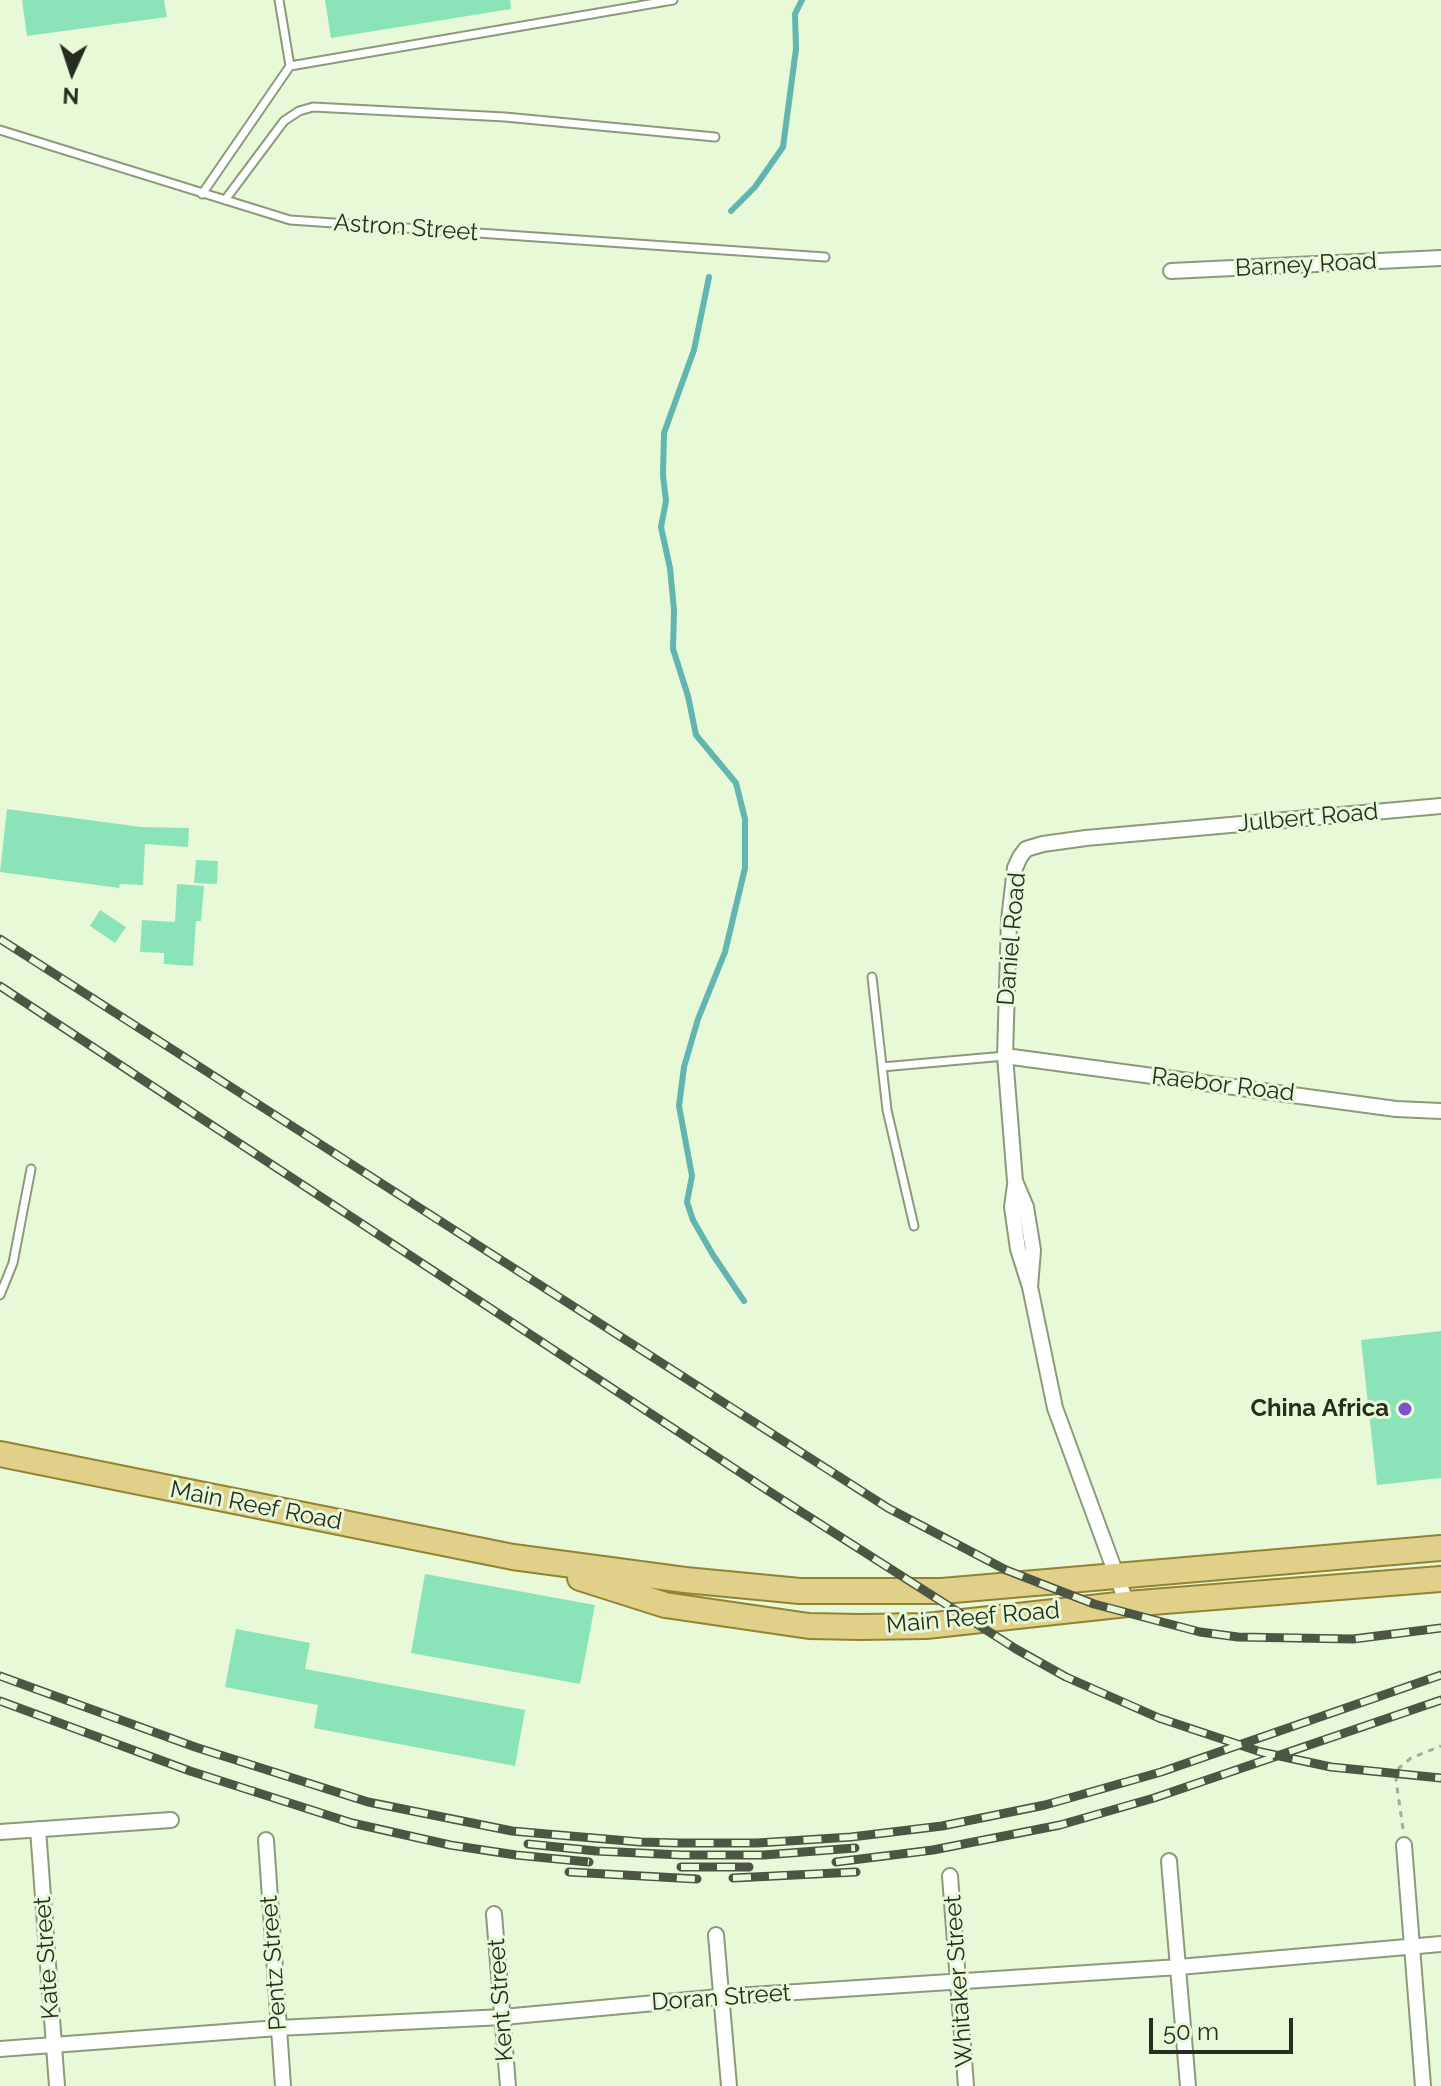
<!DOCTYPE html>
<html>
<head>
<meta charset="utf-8">
<style>
  body { margin:0 }
  #map { position:relative; width:1441px; height:2086px; overflow:hidden; background:#e8f9d8; font-family:Raleway,sans-serif }
  canvas { display:block }
  .north { position:absolute; left:32px; top:32px; width:80px; height:80px; -webkit-text-stroke:6px #e8f9d8; paint-order:stroke; rotate:183deg; font-size:22px; font-weight:700; line-height:32px; text-align:center; color:#272d21 }
  .north::after { content:''; display:block; margin:auto; width:28px; height:36px; background:#272d21; clip-path:polygon(50% 0,100% 100%,50% 72%,0 100%) }
  .scale { position:absolute; left:1149px; top:2018px; width:144px; height:36px; box-sizing:border-box; border:4px solid #272d21; border-top:0; padding-left:10px; font-size:24px; line-height:28px; white-space:nowrap; color:#272d21; -webkit-text-stroke:6px #e8f9d8; paint-order:stroke }
</style>
</head>
<body>
<div id="map">
<canvas width="1441" height="2086"></canvas>
<div class="north">N</div>
<div class="scale">50 m</div>
</div>
<script>
const ctx = document.querySelector('canvas').getContext('2d');
ctx.lineJoin = 'round';
const toPath = rows => new Path2D(rows.map(r => 'M' + r).join(''));
function trace(path, color, width, dash) { ctx.strokeStyle = color; ctx.lineWidth = width; ctx.lineCap = dash ? 'butt' : 'round'; ctx.setLineDash(dash || []); ctx.stroke(path); }
function fillPath(path, color) { ctx.fillStyle = color; ctx.fill(path, 'evenodd'); }
function write(font, color, halo, rows, align = 'center') {
  ctx.font = font + ' Raleway,sans-serif'; ctx.lineWidth = 6; ctx.setLineDash([]); ctx.textBaseline = 'middle'; ctx.strokeStyle = halo; ctx.fillStyle = color; for (const [text, x, y, turn = 0] of rows) {
    ctx.save(); ctx.translate(x, y); ctx.rotate((+turn || 0) * Math.PI / 180); ctx.textAlign = isNaN(turn) ? turn : align; if (halo) ctx.strokeText(text, 0, 0); ctx.fillText(text, 0, 0); ctx.restore();
  }
}
const stream = toPath([
  [731,211,755,187,783,147,796,49,795,14,802,0],
  [709,277,694,350,664,433,663,475,666,501,661,527,670,568,674,610,673,649,688,696,696,735,736,783,745,819,745,868,725,952,698,1019,684,1067,679,1106,692,1176,687,1202,693,1220,713,1255,744,1301]
]);
const building = toPath([
  [22,0,164,0,167,17,27,36],
  [325,0,510,0,511,9,331,38],
  [7,809,141,827,189,828,188,847,145,844,143,885,120,884,119,888,0,872],
  [196,860,218,861,217,884,194,883],
  [177,884,204,886,201,921,196,921,193,966,164,964,164,953,140,952,142,920,175,922],
  [100,910,126,927,115,943,90,926],
  [1441,1331,1441,1478,1377,1485,1361,1340],
  [425,1574,595,1605,580,1684,411,1653],
  [236,1629,310,1643,305,1669,525,1710,515,1766,314,1728,318,1705,225,1687]
]);
const path = toPath([
  [1403,1829,1396,1780,1399,1768,1411,1758,1441,1746]
]);
const service = toPath([
  [279,0,290,66],
  [0,130,290,220,825,257],
  [202,194,290,66,673,0],
  [225,200,284,121,299,111,313,107,505,117,715,137],
  [872,977,887,1110,914,1226],
  [882,1067,1005,1056],
  [0,1295,13,1263,31,1169]
]);
const minor = toPath([
  [1171,271,1441,258],
  [1005,1056,1396,1109,1441,1111],
  [1015,1185,1012,1207,1018,1249,1030,1287,1055,1408,1127,1604],
  [1030,1287,1033,1250,1026,1207,1015,1181,1005,1056,1009,920,1015,868,1020,857,1026,849,1043,844,1086,838,1441,806],
  [38,1829,57,2086],
  [0,1832,171,1820],
  [266,1840,283,2086],
  [1404,1845,1423,2086],
  [1169,1861,1188,2086],
  [950,1876,966,2086],
  [494,1914,508,2086],
  [716,1935,729,2086],
  [0,2049,278,2028,503,2017,720,1997,1179,1967,1441,1944]
]);
const primary = toPath([
  [0,1454,513,1557,685,1580,800,1591,942,1591,1441,1548],
  [580,1578,665,1605,809,1626,861,1627,926,1626,1127,1604,1441,1579]
]);
const rail = toPath([
  [0,939,888,1508,1006,1570,1094,1604,1200,1632,1238,1637,1353,1639,1441,1628],
  [0,986,767,1490,1016,1649,1066,1677,1159,1718,1261,1752,1331,1767,1441,1778],
  [0,1676,195,1747,368,1802,512,1831,640,1842,679,1843,757,1843,851,1837,942,1826,1045,1805,1161,1772,1441,1675],
  [0,1701,190,1771,352,1823,450,1845,516,1855,589,1862],
  [528,1844,596,1851,682,1855,764,1855,855,1848],
  [836,1862,933,1850,1060,1825,1154,1798,1441,1700],
  [681,1867,749,1867],
  [569,1872,697,1879],
  [733,1878,856,1872]
]);
const markers = [
  [1405,1409,8,"#7a53cc"]
];
const streetNames = [
  ["Astron Street",406,228,4],
  ["Barney Road",1306,265,-3],
  ["Julbert Road",1308,818,-5],
  ["Daniel Road",1012,939,-85],
  ["Raebor Road",1223,1085,7],
  ["Main Reef Road",256,1506,11],
  ["Main Reef Road",973,1618,-5],
  ["Kate Street",47,1958,-94],
  ["Pentz Street",274,1963,-94],
  ["Whitaker Street",959,1981,-94],
  ["Doran Street",721,1998,-4],
  ["Kent Street",501,2000,-94]
];
const poiNames = [
  ["China Africa",1389,1409]
];
trace(stream, '#62b5b1', 6);
fillPath(building, '#8be3b9');
trace(service, '#8b9a7c', 11);
trace(minor, '#8b9a7c', 18);
trace(primary, '#928331', 28);
trace(path, '#a1ae95', 3, [6, 6]);
trace(service, '#fff', 7);
trace(minor, '#fff', 14);
trace(primary, '#e0d089', 24);
trace(rail, '#4d5545', 9);
trace(rail, '#e8f9d8', 6, [18]);
for (const [x, y, r, color] of markers) { const dot = new Path2D(); dot.arc(x, y, r, 0, 2 * Math.PI); ctx.fillStyle = color; ctx.fill(dot); trace(dot, '#e8f9d8', 3); }
write('24px', '#272d21', '#e8f9d8', streetNames);
write('bold 24px', '#272d21', '#e8f9d8', poiNames, 'right');
</script>
</body>
</html>
